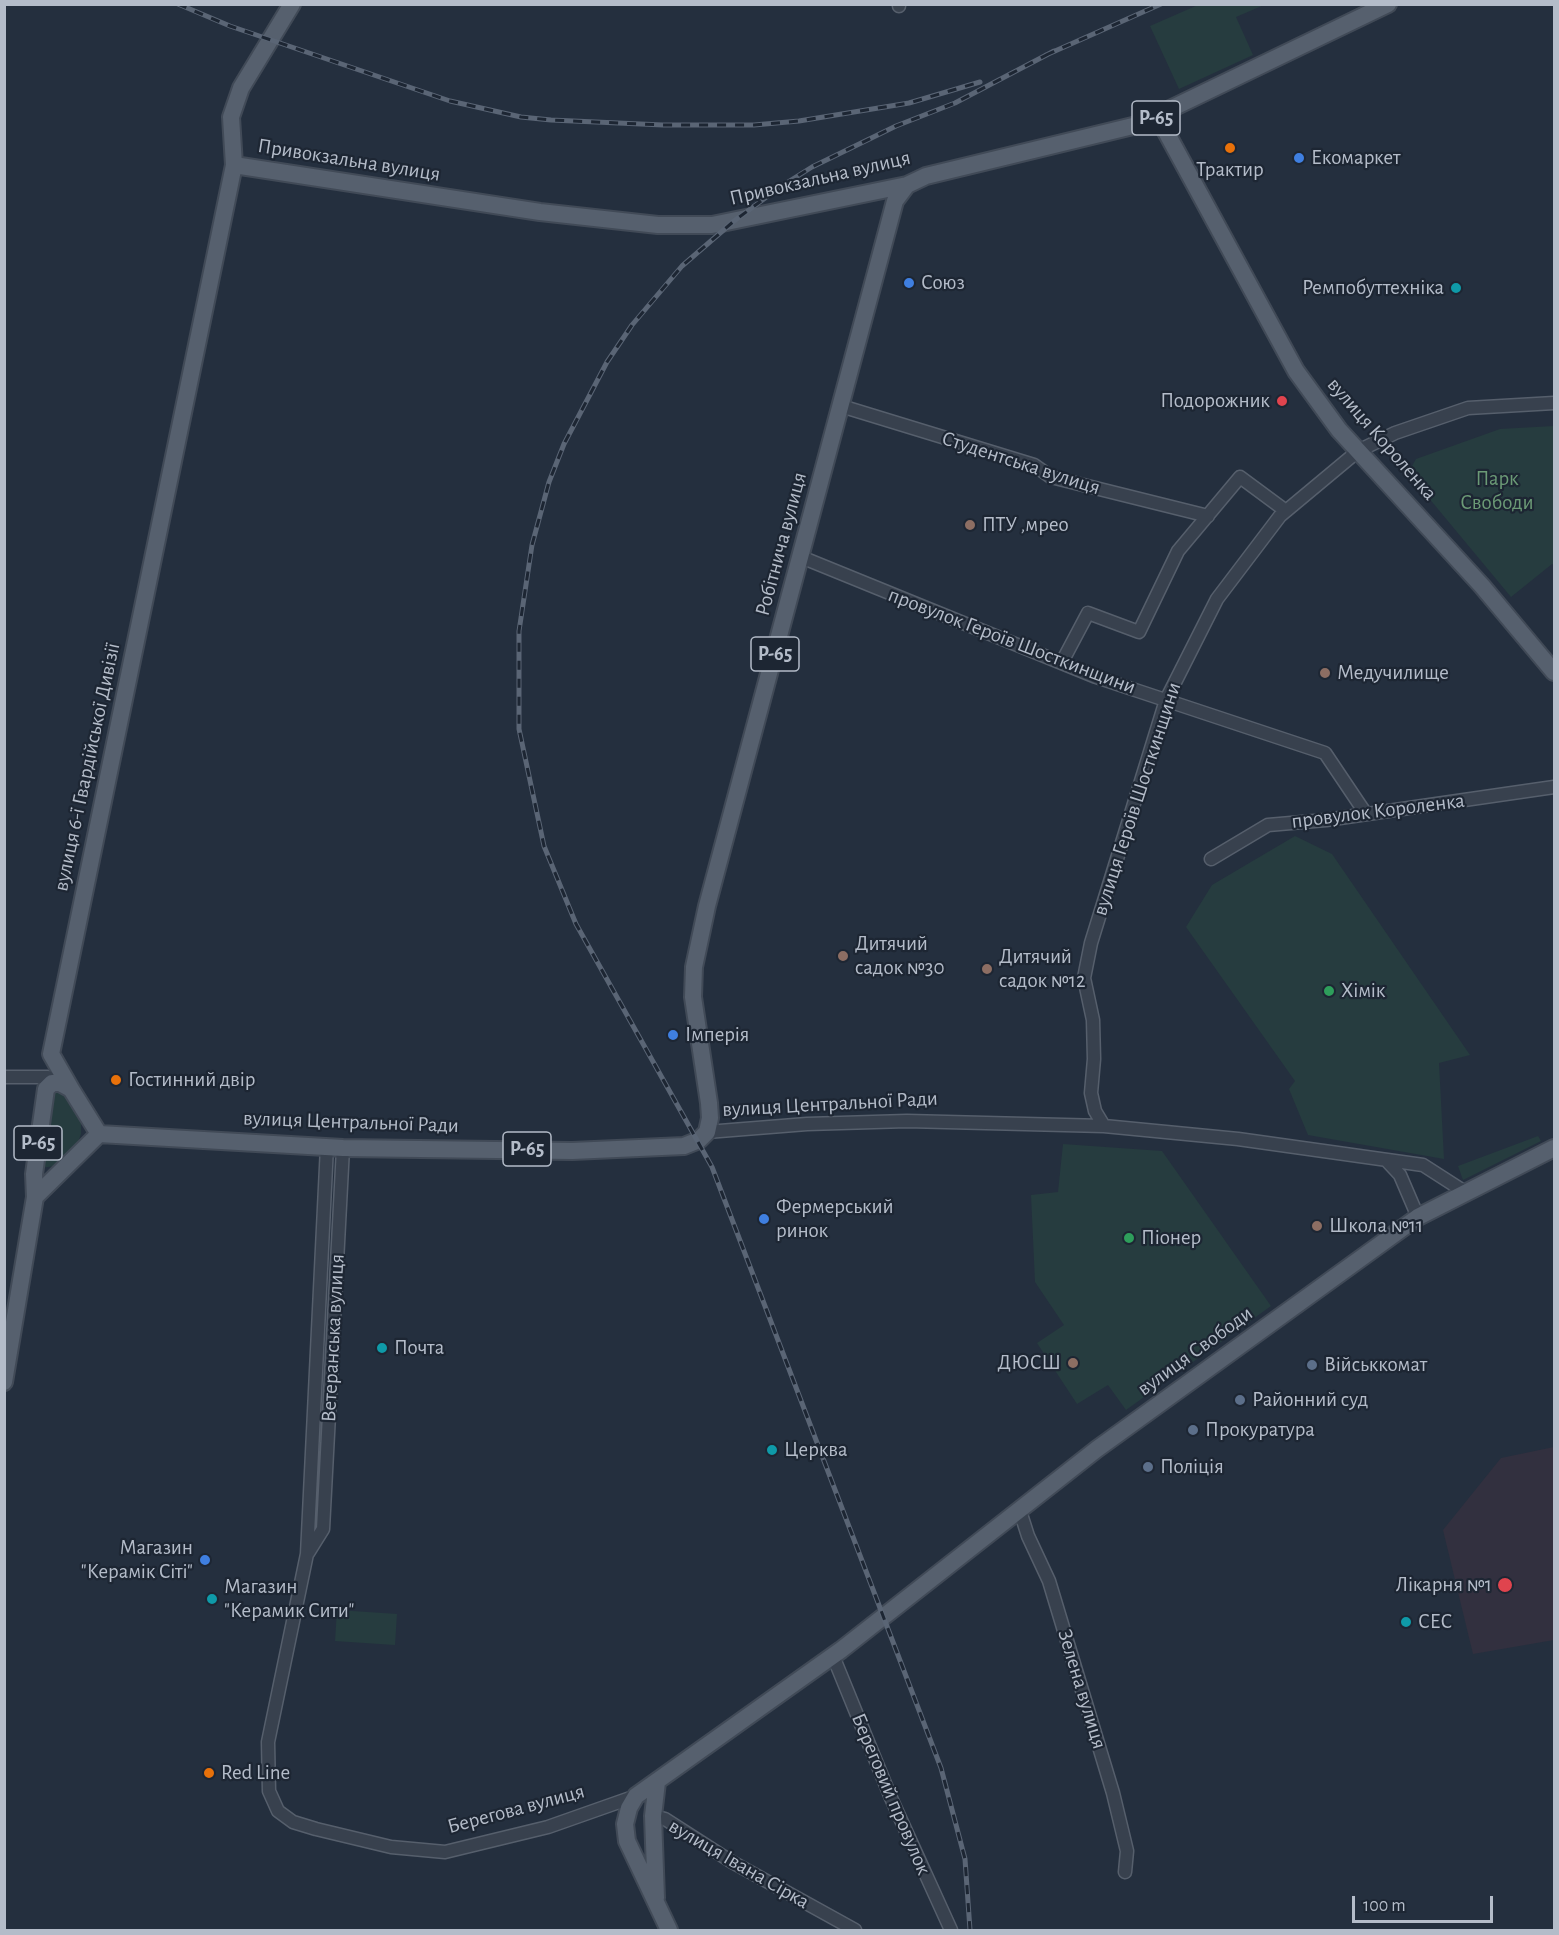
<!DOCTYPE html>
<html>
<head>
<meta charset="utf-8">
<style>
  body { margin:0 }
  #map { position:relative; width:1559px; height:1935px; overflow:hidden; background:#242f3e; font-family:"Alegreya Sans",sans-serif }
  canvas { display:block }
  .frame { position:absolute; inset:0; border:6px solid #b4bcc9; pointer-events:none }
  .scale { position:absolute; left:1352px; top:1896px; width:141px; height:27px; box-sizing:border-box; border:3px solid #b4bcc9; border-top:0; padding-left:8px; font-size:18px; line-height:21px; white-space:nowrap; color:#b4bcc9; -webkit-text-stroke:4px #1d2633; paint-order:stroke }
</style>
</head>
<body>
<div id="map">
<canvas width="1559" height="1935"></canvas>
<div class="frame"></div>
<div class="scale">100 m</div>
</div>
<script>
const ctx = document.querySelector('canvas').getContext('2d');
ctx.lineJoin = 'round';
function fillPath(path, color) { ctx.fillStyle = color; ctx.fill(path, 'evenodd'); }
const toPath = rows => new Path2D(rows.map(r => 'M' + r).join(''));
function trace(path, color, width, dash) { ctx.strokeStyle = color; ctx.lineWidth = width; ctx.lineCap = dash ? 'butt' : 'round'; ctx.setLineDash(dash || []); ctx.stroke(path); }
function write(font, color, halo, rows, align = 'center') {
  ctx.font = font + ' "Alegreya Sans",sans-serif'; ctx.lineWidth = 4.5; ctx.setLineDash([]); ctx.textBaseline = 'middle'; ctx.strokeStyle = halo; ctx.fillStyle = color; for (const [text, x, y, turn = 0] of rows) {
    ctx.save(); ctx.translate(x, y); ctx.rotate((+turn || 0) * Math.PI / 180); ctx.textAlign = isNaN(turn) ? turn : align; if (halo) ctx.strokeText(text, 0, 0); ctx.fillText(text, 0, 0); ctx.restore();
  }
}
const medical = toPath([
  [1554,1447,1554,1640,1473,1654,1443,1530,1501,1458]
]);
const green = toPath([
  [1198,5,1264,5,1236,17,1253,55,1179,89,1150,26],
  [1554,426,1554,565,1552,564,1511,597,1408,473,1416,459,1500,429],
  [1295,836,1332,854,1470,1055,1439,1063,1444,1159,1308,1135,1289,1089,1295,1081,1186,927,1212,885],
  [53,1092,59,1092,66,1097,75,1109,81,1123,81,1134,76,1148,55,1166,41,1168],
  [1538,1136,1541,1141,1463,1180,1458,1166],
  [1063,1144,1162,1151,1271,1306,1126,1410,1108,1385,1077,1404,1037,1343,1064,1325,1035,1282,1031,1195,1058,1192],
  [337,1610,397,1614,395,1645,335,1641]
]);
const minor = toPath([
  [899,6,899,4],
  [841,406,1034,465,1051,477,1208,516],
  [801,557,1096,677,1325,753,1366,814],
  [1062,662,1088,613,1139,632,1178,551,1240,477,1286,511],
  [1211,859,1268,825,1326,820,1554,787],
  [4,1077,48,1077],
  [1104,1126,1095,1111,1091,1093,1094,1059,1093,1020,1084,978,1091,943,1166,700,1217,599,1280,516,1358,451,1395,433,1468,408,1554,403],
  [707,1132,807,1124,907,1121,1104,1126,1238,1139,1423,1165,1465,1192],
  [327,1146,307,1554,268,1742,269,1791,278,1811,293,1822,316,1829,391,1847,445,1852,548,1827,636,1796],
  [1386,1160,1400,1175,1418,1217],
  [1020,1511,1028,1536,1049,1581,1113,1793,1127,1851,1125,1872],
  [308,1553,323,1529,343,1148],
  [833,1656,891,1798,951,1930],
  [653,1816,665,1819,732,1862,855,1930]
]);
const major = toPath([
  [1158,117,1296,371,1339,430,1482,586,1554,672],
  [234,165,540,212,658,225,712,225,907,185,926,176,1137,125,1388,4],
  [71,1089,51,1054,234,165,231,117,241,88,292,4],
  [99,1134,343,1148,572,1151,684,1146,699,1140,707,1132,710,1118,709,1103,693,997,694,967,707,906,895,201,907,185],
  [35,1197,99,1134],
  [4,1382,35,1197,34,1174,46,1089,52,1083,60,1083,71,1089,99,1134],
  [656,1898,653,1816,657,1782],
  [669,1930,627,1841,625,1824,629,1808,636,1796,841,1650,1097,1449,1418,1217,1554,1148]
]);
const rail = toPath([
  [178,4,230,26,450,101,521,117,551,120,663,125,754,125,799,121,909,103,980,82],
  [1046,55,1161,4],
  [970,1930,965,1859,941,1768,712,1167,576,924,544,846,519,729,519,631,532,545,549,482,564,444,607,362,632,325,682,266,734,221,780,187,812,167,896,126,955,103,1054,51]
]);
const markers = [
  [1230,148,6,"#e8710a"],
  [1299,158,6,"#3f7fe0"],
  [909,283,6,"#3f7fe0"],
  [1456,288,6,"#0f9aa8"],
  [1282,401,6,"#e0444e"],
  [970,525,6,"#8d6e63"],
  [1325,673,6,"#8d6e63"],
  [843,956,6,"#8d6e63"],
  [987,969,6,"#8d6e63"],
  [1329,991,6,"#2e9e5b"],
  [673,1035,6,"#3f7fe0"],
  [116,1080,6,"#e8710a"],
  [764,1219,6,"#3f7fe0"],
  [1317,1226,6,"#8d6e63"],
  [1129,1238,6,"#2e9e5b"],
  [382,1348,6,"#0f9aa8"],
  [1073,1363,6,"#8d6e63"],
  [1312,1365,6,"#5c6f8a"],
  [1240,1400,6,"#5c6f8a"],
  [1193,1430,6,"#5c6f8a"],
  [772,1450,6,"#0f9aa8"],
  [1148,1467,6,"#5c6f8a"],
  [205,1560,6,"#3f7fe0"],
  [1505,1585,8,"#e0444e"],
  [212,1599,6,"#0f9aa8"],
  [1406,1622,6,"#0f9aa8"],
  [209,1773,6,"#e8710a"]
];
const shields = [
  [1156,118,48],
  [775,654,48],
  [38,1143,48],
  [527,1149,48]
];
const shieldNames = [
  ["Р-65",1156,118],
  ["Р-65",775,654],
  ["Р-65",38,1143],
  ["Р-65",527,1149]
];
const poiNames = [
  ["Екомаркет",1311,158],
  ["Трактир",1230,170,"center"],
  ["Союз",921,283],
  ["Ремпобуттехніка",1444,288,"right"],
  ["Подорожник",1270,401,"right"],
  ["ПТУ ,мрео",982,525],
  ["Медучилище",1337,673],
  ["Дитячий",855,944],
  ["садок №30",855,968],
  ["Дитячий",999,957],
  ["садок №12",999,981],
  ["Хімік",1341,991],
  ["Імперія",685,1035],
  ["Гостинний двір",128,1080],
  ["Фермерський",776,1207],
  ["ринок",776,1231],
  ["Школа №11",1329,1226],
  ["Піонер",1141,1238],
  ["Почта",394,1348],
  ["ДЮСШ",1061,1363,"right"],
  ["Військкомат",1324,1365],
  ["Районний суд",1252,1400],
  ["Прокуратура",1205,1430],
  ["Церква",784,1450],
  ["Поліція",1160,1467],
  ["Магазин",193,1548,"right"],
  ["\"Керамік Сіті\"",193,1572,"right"],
  ["Лікарня №1",1492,1585,"right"],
  ["Магазин",224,1587],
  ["\"Керамик Сити\"",224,1611],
  ["СЕС",1418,1622],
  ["Red Line",221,1773]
];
const streetNames = [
  ["Привокзальна вулиця",349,160,9],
  ["Привокзальна вулиця",820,178,-13],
  ["вулиця Короленка",1382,439,49],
  ["Студентська вулиця",1021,463,18],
  ["Робітнича вулиця",781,544,-75],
  ["провулок Героїв Шосткинщини",1012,641,21],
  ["вулиця 6-ї Гвардійської Дивізії",87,767,-78],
  ["вулиця Героїв Шосткинщини",1137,799,-72],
  ["провулок Короленка",1378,811,-7],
  ["вулиця Центральної Ради",830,1104,-3],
  ["вулиця Центральної Ради",351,1122,2],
  ["Ветеранська вулиця",333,1338,-87],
  ["вулиця Свободи",1195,1351,-36],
  ["Зелена вулиця",1082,1689,73],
  ["Береговий провулок",891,1794,67],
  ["Берегова вулиця",516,1809,-15],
  ["вулиця Івана Сірка",739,1864,30]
];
const parkNames = [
  ["Парк",1497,479],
  ["Свободи",1497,503]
];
fillPath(medical, '#32303f');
fillPath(green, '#263c3f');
trace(minor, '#565f6c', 15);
trace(major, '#414a57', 20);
trace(minor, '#38414e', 12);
trace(major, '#56606e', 16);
trace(rail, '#5a6575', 5);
trace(rail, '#1d2633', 3, [9]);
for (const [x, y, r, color] of markers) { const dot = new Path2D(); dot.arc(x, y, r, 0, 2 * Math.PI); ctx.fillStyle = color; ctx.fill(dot); trace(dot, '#1d2633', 2); }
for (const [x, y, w] of shields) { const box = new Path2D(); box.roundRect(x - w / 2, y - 17, w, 34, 4.5); ctx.fillStyle = '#1d2633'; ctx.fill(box); trace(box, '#b4bcc9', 1.5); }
write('bold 20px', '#b4bcc9', null, shieldNames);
write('21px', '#b4bcc9', '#1d2633', poiNames, 'left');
write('21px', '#b4bcc9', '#1d2633', streetNames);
write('21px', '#6b9a76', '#1d2633', parkNames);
</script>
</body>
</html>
